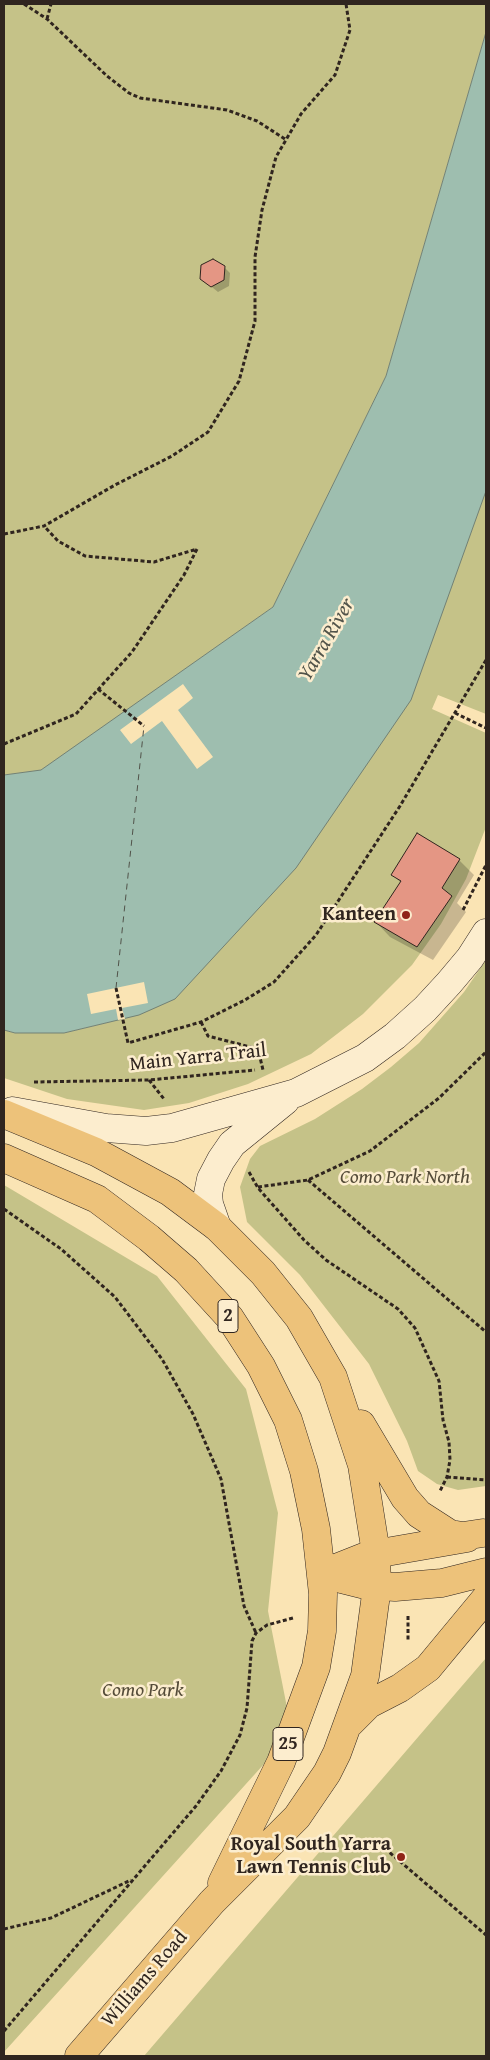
<!DOCTYPE html>
<html>
<head>
<meta charset="utf-8">
<style>
  body { margin:0 }
  #map { position:relative; width:490px; height:2060px; overflow:hidden; background:#fae4b4; font-family:"Gentium Book Plus",serif }
  canvas { display:block }
  .frame { position:absolute; inset:0; border:5px solid #30251f; pointer-events:none }
</style>
</head>
<body>
<div id="map">
<canvas width="490" height="2060"></canvas>
<div class="frame"></div>
</div>
<script>
const ctx = document.querySelector('canvas').getContext('2d');
ctx.lineJoin = 'round';
function fillPath(path, color) { ctx.fillStyle = color; ctx.fill(path, 'evenodd'); }
const toPath = rows => new Path2D(rows.map(r => 'M' + r).join(''));
function trace(path, color, width, dash) { ctx.strokeStyle = color; ctx.lineWidth = width; ctx.lineCap = dash ? 'butt' : 'round'; ctx.setLineDash(dash || []); ctx.stroke(path); }
function write(font, color, halo, rows, align = 'center') {
  ctx.font = font + ' "Gentium Book Plus",serif'; ctx.lineWidth = 5; ctx.setLineDash([]); ctx.textBaseline = 'middle'; ctx.strokeStyle = halo; ctx.fillStyle = color; for (const [text, x, y, turn = 0] of rows) {
    ctx.save(); ctx.translate(x, y); ctx.rotate((+turn || 0) * Math.PI / 180); ctx.textAlign = isNaN(turn) ? turn : align; if (halo) ctx.strokeText(text, 0, 0); ctx.fillText(text, 0, 0); ctx.restore();
  }
}
const green = toPath([
  [4,4,486,4,486,32,386,376,273,607,41,771,4,775],
  [486,425,486,714,438,695,432,709,486,733,486,827,466,879,441,924,412,965,363,1014,311,1054,248,1084,189,1103,144,1110,67,1099,4,1078,4,1030,15,1033,64,1033,118,1020],
  [486,960,486,1486,458,1490,437,1484,418,1471,407,1441,369,1364,300,1275,247,1222,240,1187,250,1159,260,1146,315,1119,362,1089,391,1067,419,1043,464,992],
  [4,1185,157,1276,246,1389,278,1513,268,1611,292,1733,4,2052],
  [486,1658,486,2056,144,2056]
]);
const water = toPath([
  [486,32,486,491,411,700,296,868,175,999,139,1015,64,1033,15,1033,4,1030,4,775,41,770,273,607,386,376,486,32]
]);
const pier = toPath([
  [183,684,193,698,178,710,213,757,197,769,162,721,131,744,120,730],
  [144,982,148,1003,122,1008,125,1019,118,1020,116,1009,91,1014,87,994]
]);
const shadow = toPath([
  [224,267,230,273,229,286,218,292,201,278],
  [459,860,474,875,457,903,466,912,433,960,390,937,376,922,401,883,393,875]
]);
const ferry = toPath([
  [116,988,144,726]
]);
const building = toPath([
  [213,259,225,266,224,280,211,287,200,279,201,265,213,259],
  [417,833,460,859,442,888,452,896,417,947,374,922,401,881,391,875,417,833]
]);
const path = toPath([
  [24,4,47,19,107,76,129,93,140,98,227,110,257,121,285,139],
  [47,19,51,4],
  [4,534,44,526,115,485,172,456,208,432,239,381,255,321,255,257,262,210,276,157,301,114,335,75,350,30,346,4],
  [98,689,144,726],
  [455,713,486,728],
  [4,744,76,714,132,652,184,575,197,549,154,562,85,556,58,541,44,526],
  [463,910,486,865],
  [116,988,128,1043,201,1022,245,1000,274,982,316,935,400,806,486,660],
  [201,1022,208,1036,258,1049,263,1070],
  [149,1080,164,1099],
  [34,1082,149,1080,255,1070],
  [249,1172,258,1188,304,1240,326,1260,398,1309,415,1328,439,1381,443,1420,449,1442,450,1460,447,1477,440,1491],
  [308,1180,486,1332],
  [258,1187,308,1180,370,1151,439,1098,486,1052],
  [4,1209,61,1249,115,1297,162,1359,193,1414,221,1479,244,1606,256,1633],
  [447,1477,486,1480],
  [408,1616,408,1642],
  [375,1840,486,1935],
  [4,1929,51,1918,131,1880],
  [4,2031,196,1806,221,1771,240,1735,247,1708,252,1641,256,1633,267,1625,293,1618]
]);
const secondary = toPath([
  [12,1111,106,1128,146,1131,172,1128,296,1093,365,1058,395,1036,425,1009,449,983,470,958,486,933],
  [217,1227,209,1204,208,1194,211,1179,221,1160,232,1144,285,1101]
]);
const primary = toPath([
  [4,1114,96,1152,170,1192,217,1227,263,1273,299,1318,333,1377,362,1465,376,1553,377,1587,365,1676,337,1753,327,1773,297,1817,212,1902,79,2056],
  [4,1158,97,1199,149,1238,186,1270,230,1318,261,1366,288,1420,304,1471,316,1529,323,1594,322,1631,316,1667,281,1762,222,1883],
  [361,1424,405,1498,419,1514,450,1534,463,1536,483,1533],
  [321,1574,369,1555,467,1538],
  [321,1574,365,1585,395,1587,442,1583,486,1572],
  [350,1723,369,1704,400,1688,428,1668,486,1598]
]);
const markers = [
  [406,915,5,"#8f2418"],
  [401,1857,5,"#8f2418"]
];
const shields = [
  [228,1316,20],
  [288,1744,30]
];
const shieldNames = [
  ["2",228,1316],
  ["25",288,1744]
];
const poiNames = [
  ["Kanteen",396,915],
  ["Royal South Yarra",391,1845],
  ["Lawn Tennis Club",391,1868]
];
const streetNames = [
  ["Main Yarra Trail",198,1058,-6],
  ["Williams Road",145,1979,-49]
];
const parkNames = [
  ["Como Park North",405,1178],
  ["Como Park",143,1691]
];
const waterNames = [
  ["Yarra River",327,640,-60]
];
fillPath(green, '#c5c288');
fillPath(water, '#9ebeaf');
trace(water, '#728175', 1);
fillPath(pier, '#fae4b4');
fillPath(shadow, '#0003');
trace(ferry, '#51534a', 1, [6, 5]);
fillPath(building, '#e49684');
trace(building, '#30251f', 1);
trace(secondary, '#30251f', 29);
trace(primary, '#30251f', 29);
trace(path, '#30251f', 3, [4, 2.5]);
trace(secondary, '#fcedce', 28);
trace(primary, '#edc27a', 28);
for (const [x, y, r, color] of markers) { const dot = new Path2D(); dot.arc(x, y, r, 0, 2 * Math.PI); ctx.fillStyle = color; ctx.fill(dot); trace(dot, '#fcedce', 2); }
for (const [x, y, w] of shields) { const box = new Path2D(); box.roundRect(x - w / 2, y - 16.5, w, 33, 4); ctx.fillStyle = '#fcedce'; ctx.fill(box); trace(box, '#30251f', 1); }
write('bold 19px', '#30251f', null, shieldNames);
write('bold 20px', '#30251f', '#fcedce', poiNames, 'right');
write('20px', '#30251f', '#fcedce', streetNames);
write('italic 20px', '#554c39', '#fcedce', parkNames);
write('italic 21px', '#51534a', '#fcedce', waterNames);
</script>
</body>
</html>
